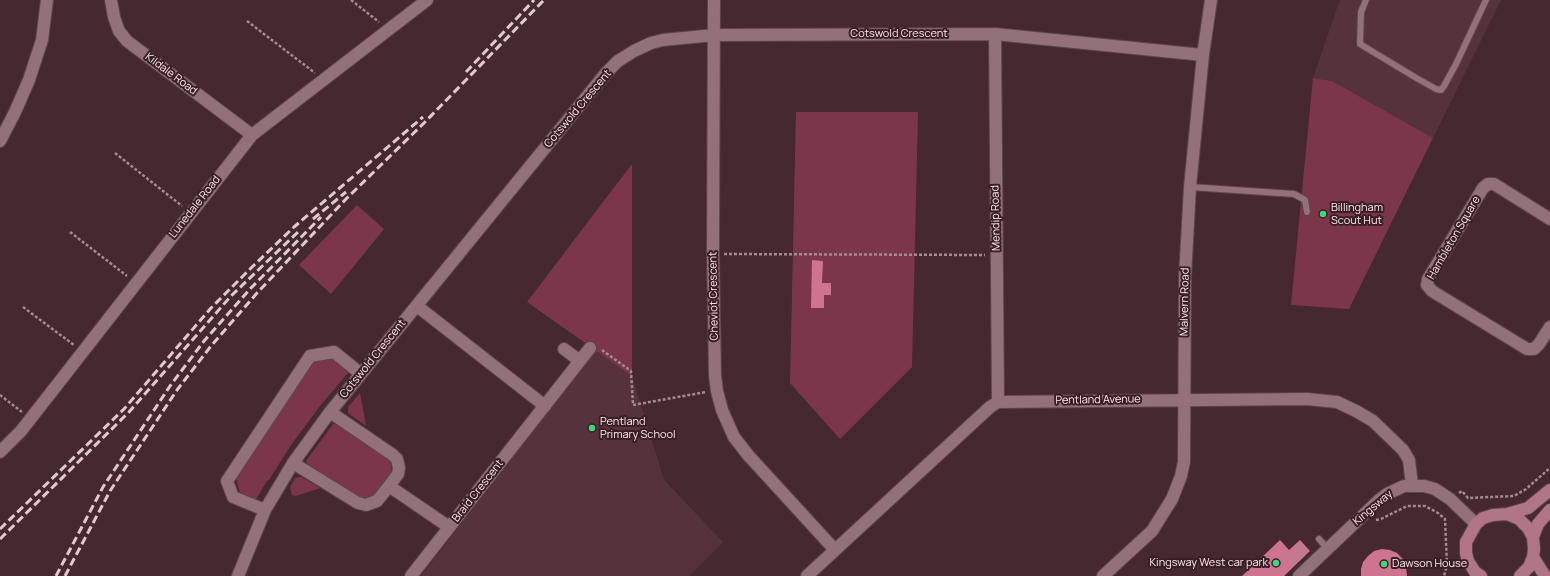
<!DOCTYPE html>
<html>
<head>
<meta charset="utf-8">
<style>
  body { margin:0 }
  canvas { display:block; background:#452830 }
</style>
</head>
<body>
<canvas width="1550" height="576"></canvas>
<script>
const ctx = document.querySelector('canvas').getContext('2d');
ctx.lineJoin = 'round';
function fillPath(path, color) { ctx.fillStyle = color; ctx.fill(path, 'evenodd'); }
const toPath = rows => new Path2D(rows.map(r => 'M' + r).join(''));
function trace(path, color, width, dash) { ctx.strokeStyle = color; ctx.lineWidth = width; ctx.lineCap = dash ? 'butt' : 'round'; ctx.setLineDash(dash || []); ctx.stroke(path); }
function write(font, color, halo, rows, align = 'center') {
  ctx.font = font + ' Manrope,sans-serif'; ctx.lineWidth = 4; ctx.setLineDash([]); ctx.textBaseline = 'middle'; ctx.strokeStyle = halo; ctx.fillStyle = color; for (const [text, x, y, turn = 0] of rows) {
    ctx.save(); ctx.translate(x, y); ctx.rotate((+turn || 0) * Math.PI / 180); ctx.textAlign = isNaN(turn) ? turn : align; if (halo) ctx.strokeText(text, 0, 0); ctx.fillText(text, 0, 0); ctx.restore();
  }
}
const built = toPath([
  [1340,0,1501,0,1433,138,1332,81,1313,78],
  [596,350,632,376,664,480,723,542,689,576,421,576]
]);
const green = toPath([
  [1313,78,1332,81,1433,138,1349,309,1291,305],
  [796,112,918,112,912,367,840,439,790,383],
  [632,164,632,376,527,302],
  [357,205,384,229,331,294,299,265],
  [335,357,348,369,348,373,320,406,291,445,269,480,267,481,256,499,254,500,240,493,236,478,315,358],
  [360,393,366,426,348,413,348,407],
  [336,423,390,459,392,471,373,497,366,499,356,496,308,467,306,461,333,424],
  [301,477,320,488,296,496,292,495,290,487,295,478]
]);
const building = toPath([
  [812,260,823,261,822,283,831,283,831,295,824,295,824,308,811,308],
  [1280,540,1289,550,1300,540,1310,551,1284,576,1242,576],
  [1382,549,1390,550,1397,553,1403,559,1406,566,1407,576,1361,576,1361,569,1363,562,1368,556,1374,551]
]);
const path = toPath([
  [351,0,379,22],
  [247,21,315,73],
  [115,153,182,206],
  [70,232,127,276],
  [724,254,985,255],
  [23,307,74,345],
  [602,350,631,371,633,405,706,392],
  [0,395,22,412],
  [1459,493,1462,491,1468,498,1514,496,1526,489,1550,468],
  [1376,520,1381,519,1407,506,1425,506,1438,513,1445,519,1447,565,1444,576],
  [1287,552,1295,561,1301,555,1295,548,1299,545,1306,553]
]);
const lane = toPath([
  [1366,0,1361,12,1360,44,1418,79,1436,89,1441,90,1444,86,1456,64,1486,0],
  [1190,187,1294,194,1305,200,1307,212],
  [1319,539,1328,549]
]);
const street = toPath([
  [111,0,114,17,119,31,127,41,252,135],
  [714,0,713,254,715,376,717,391,722,410,734,437,748,455,835,550],
  [995,34,998,402],
  [0,141,15,112,29,80,42,40,47,0],
  [1550,219,1494,184,1488,184,1483,188,1428,279,1427,285,1432,291,1527,349,1534,349,1539,344,1550,327],
  [417,306,545,406],
  [564,349,580,361],
  [0,452,21,431,252,135,427,0],
  [293,463,358,503,366,505,377,501,389,486,398,474,399,468,397,459,393,455,330,412],
  [389,486,449,527],
  [265,510,233,497,227,481,310,356,334,352,361,374],
  [238,576,265,510,293,463,330,412,606,73,618,61,634,51,651,43,663,40,714,35,995,34,1203,55],
  [411,576,590,348],
  [807,576,990,407,998,402,1307,399,1337,402,1356,411,1373,421,1403,450,1409,460,1412,485],
  [1103,576,1152,531,1172,499,1181,476,1184,462,1185,277,1190,187,1203,55,1211,0],
  [1299,576,1379,500,1387,494,1404,486,1424,486,1435,489,1450,499,1476,524]
]);
const secondary = toPath([
  [1507,514,1528,508,1550,490],
  [1533,537,1538,524,1550,510],
  [1533,557,1545,576],
  [1481,576,1475,572,1468,561,1466,553,1466,542,1476,524,1483,518,1493,515,1507,514,1519,519,1528,528,1533,537,1534,549,1533,557,1529,567,1520,576]
]);
const rail = toPath([
  [466,72,534,0],
  [313,219,346,192],
  [0,529,124,409,211,308,249,270,294,227,423,117],
  [0,539,129,412,231,296,298,232],
  [56,576,103,487,170,386,204,341,251,288,321,217],
  [65,576,110,491,177,390,211,346,257,293,346,199,425,122,544,0]
]);
const markers = [
  [1323,214,4,"#3fd77d"],
  [592,428,4,"#3fd77d"],
  [1276,563,4,"#3fd77d"],
  [1384,564,4,"#3fd77d"]
];
const streetNames = [
  ["Cotswold Crescent",899,34],
  ["Kildale Road",171,74,37],
  ["Cotswold Crescent",578,109,-50],
  ["Lunedale Road",195,207,-52],
  ["Mendip Road",996,218,-91],
  ["Hambleton Square",1454,238,-60],
  ["Cheviot Crescent",714,296,-91],
  ["Malvern Road",1185,302,-89],
  ["Cotswold Crescent",373,359,-51],
  ["Pentland Avenue",1098,400,-1],
  ["Braid Crescent",478,491,-52],
  ["Kingsway",1373,508,-40]
];
const poiNames = [
  ["Billingham",1331,208],
  ["Scout Hut",1331,221],
  ["Pentland",600,422],
  ["Primary School",600,435],
  ["Kingsway West car park",1268,563,"right"],
  ["Dawson House",1392,564]
];
fillPath(built, '#56333c');
fillPath(green, '#7c364c');
fillPath(building, '#cf748e');
trace(lane, '#5d444b', 8);
trace(street, '#5d444b', 14);
trace(secondary, '#5d444b', 14);
trace(path, '#a38b91', 2.5, [3, 2]);
trace(lane, '#927179', 6);
trace(street, '#927179', 12);
trace(secondary, '#b17686', 12);
trace(rail, '#dfcacf', 3, [8, 4]);
for (const [x, y, r, color] of markers) { const dot = new Path2D(); dot.arc(x, y, r, 0, 2 * Math.PI); ctx.fillStyle = color; ctx.fill(dot); trace(dot, '#3a1e26', 1.5); }
write('11px', '#fdeaee', '#3a1e26', streetNames);
write('11px', '#fdeaee', '#3a1e26', poiNames, 'left');
</script>
</body>
</html>
